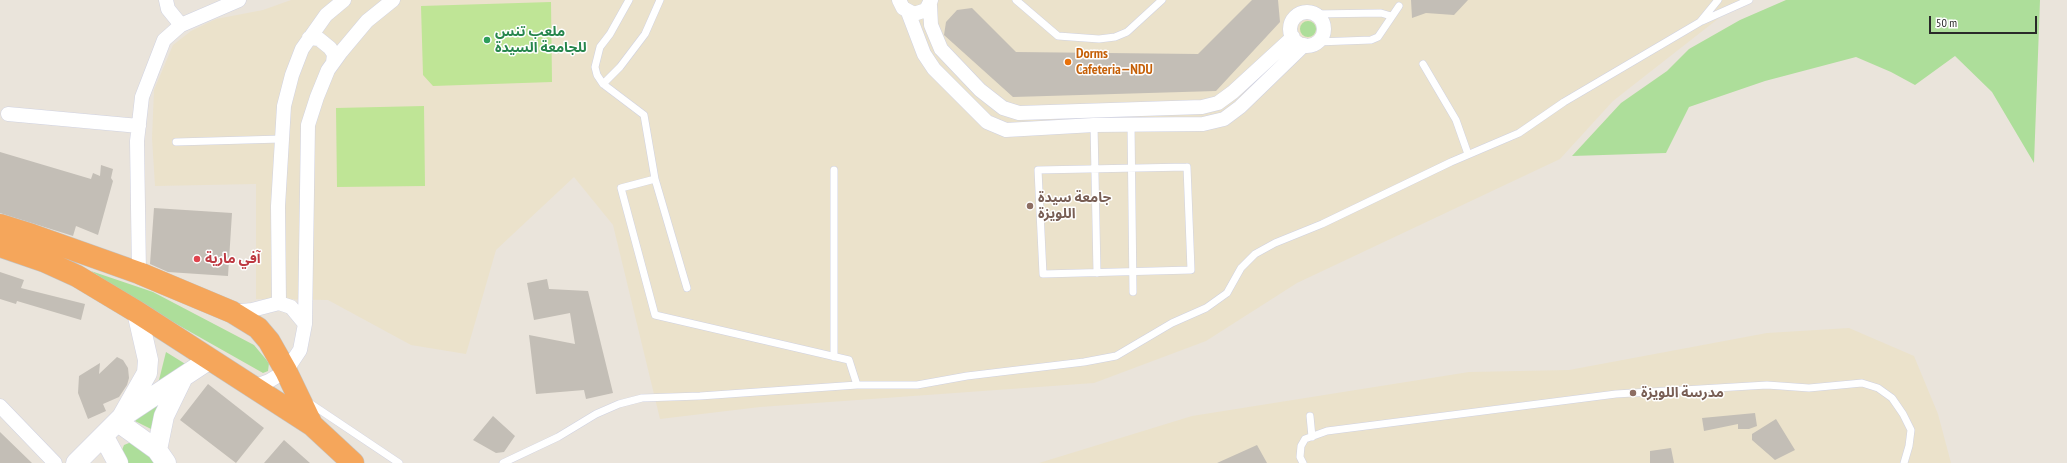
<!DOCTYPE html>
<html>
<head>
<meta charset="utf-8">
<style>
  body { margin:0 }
  #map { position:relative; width:2067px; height:463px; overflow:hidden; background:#eae4db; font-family:"PT Sans Narrow",sans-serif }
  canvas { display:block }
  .scale { position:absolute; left:1929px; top:16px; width:108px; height:18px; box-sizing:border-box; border:2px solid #292929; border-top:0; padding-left:5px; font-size:12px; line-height:14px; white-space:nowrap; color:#292929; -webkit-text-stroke:3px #fff; paint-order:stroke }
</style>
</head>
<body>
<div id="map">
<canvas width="2067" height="463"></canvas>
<div class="scale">50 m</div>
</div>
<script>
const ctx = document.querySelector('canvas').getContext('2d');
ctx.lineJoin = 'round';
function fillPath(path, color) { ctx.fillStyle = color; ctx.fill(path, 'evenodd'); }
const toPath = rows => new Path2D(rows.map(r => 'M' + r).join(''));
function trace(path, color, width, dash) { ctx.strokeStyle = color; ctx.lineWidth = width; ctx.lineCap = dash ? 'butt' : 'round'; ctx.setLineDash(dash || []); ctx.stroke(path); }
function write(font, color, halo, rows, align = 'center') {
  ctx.font = font + ' "PT Sans Narrow","Noto Sans Arabic",sans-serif'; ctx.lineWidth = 3; ctx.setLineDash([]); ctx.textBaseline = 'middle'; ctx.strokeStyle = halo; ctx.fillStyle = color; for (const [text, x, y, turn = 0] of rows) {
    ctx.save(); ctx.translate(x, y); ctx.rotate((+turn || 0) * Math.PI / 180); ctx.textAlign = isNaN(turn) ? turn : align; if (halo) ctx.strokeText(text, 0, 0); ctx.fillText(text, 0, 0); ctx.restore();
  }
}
const education = toPath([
  [291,0,1742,0,1613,101,1560,159,1297,283,1206,341,1094,383,760,407,660,419,613,225,574,177,496,250,466,354,411,345,328,300,256,299,256,184,155,186,152,138,154,90,173,45,191,31,216,19,263,10],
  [1849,328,1914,356,1938,414,1951,463,911,463,1039,463,1192,416,1469,372,1569,370,1767,333]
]);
const green = toPath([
  [1786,0,2040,0,2034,163,1992,92,1955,56,1915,85,1891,72,1856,57,1765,81,1689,107,1666,153,1572,156,1621,103,1667,71,1689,49,1740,20],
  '1300 29a8 8 0 1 1 16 0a8 8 0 1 1-16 0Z',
  [91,271,153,292,254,345,269,363,268,371,263,373,141,304],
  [166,352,187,365,158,384],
  [161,400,153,430,135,421],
  [129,443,136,443,144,447,155,463,125,463,122,450,124,445]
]);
const pitch = toPath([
  [551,2,552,82,433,86,423,75,421,6],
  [424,106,425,186,337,187,336,108]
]);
const building = toPath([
  [1252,0,1278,0,1280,22,1216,91,1013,97,944,35,946,22,957,10,972,8,1016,52,1198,54],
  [1411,0,1468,0,1454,15,1426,13,1412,18],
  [0,152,91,179,93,173,100,176,101,165,113,169,111,178,113,181,98,235,76,226,73,236,0,213],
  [154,208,232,213,228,276,168,272,150,264],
  [0,272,24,280,21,288,85,304,81,320,17,301,16,304,0,299],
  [547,279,549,289,588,291,613,393,586,399,584,390,536,394,529,335,575,344,570,313,534,320,527,283],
  [117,357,123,360,128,368,129,378,127,385,119,397,103,404,106,411,88,419,78,393,79,376,100,363,99,374],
  [208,384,264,428,236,463,180,420],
  [1755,413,1757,426,1749,429,1738,429,1738,424,1704,431,1702,418],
  [493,416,515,436,504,452,496,453,473,440],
  [1776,419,1795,450,1775,460,1752,440,1752,434],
  [0,432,32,463,0,463],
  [284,440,310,463,264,463],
  [1257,445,1267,463,1217,463],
  [1671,448,1674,463,1650,463,1650,451]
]);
const lane = toPath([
  [629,0,610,34,600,47,595,67,597,75,603,84,644,115,655,179,687,288],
  [1016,0,1058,36,1099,39,1115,37,1127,32,1162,0],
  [1315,14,1381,13,1391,16],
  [1702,21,1749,0],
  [1317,42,1371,40,1378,37,1399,6],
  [1423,64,1456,120,1468,154],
  [603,84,620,67,645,34,660,0],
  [1094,125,1097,273],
  [1131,125,1133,292],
  [176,142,281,139],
  [1187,167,1191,270,1043,274,1038,170,1187,167],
  [655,179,621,188,655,315,849,360,857,385],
  [834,357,834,170],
  [308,402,399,463],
  [1310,416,1312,437],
  [503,463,558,437,596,414,619,404,642,398,700,396,857,385,917,385,967,376,1084,362,1116,356,1172,323,1206,308,1227,293,1241,268,1255,254,1275,243,1322,224,1451,162,1519,133,1564,102,1700,22,1718,0],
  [1303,463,1300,457,1301,446,1305,439,1327,431,1616,394,1767,385,1809,388,1862,383,1878,388,1892,398,1903,414,1911,430,1909,446,1904,463]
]);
const street = toPath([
  [166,0,168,9,181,25],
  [899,0,903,8,914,14,926,10,931,0],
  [930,5,931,25,941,49,980,90,1003,108,1019,113,1202,107,1218,103,1233,92,1293,37],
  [908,12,924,54,934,69,987,122,1006,130,1094,125,1203,124,1224,119,1240,107,1304,45],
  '1290 29a17 17 0 1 1 34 0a17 17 0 1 1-34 0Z',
  [309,38,319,39,330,48,334,54,333,63],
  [8,114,139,126],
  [139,273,137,141,142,97,164,40,181,25,239,0],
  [279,303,291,307,305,324],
  [232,312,252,310,279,303,278,206,284,106,292,75,302,49,326,15,344,0],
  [253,387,269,381,286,371,300,350,305,324,308,125,317,97,328,70,341,52,367,21,393,0],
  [0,406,55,463]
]);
const secondary = toPath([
  [125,415,210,359],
  [118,422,157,450,166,463],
  [104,437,118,463],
  [157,450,164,416,182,379],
  [76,463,122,417,147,373,148,360,137,312]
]);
const highway = toPath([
  [0,225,32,235,139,273,232,312,258,328,269,341,286,371,312,425],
  [0,246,44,261,77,276,137,312,312,425,353,463]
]);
const markers = [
  [487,40,4,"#2e9e5b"],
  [1068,62,4,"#e8710a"],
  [1030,206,4,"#8d6e63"],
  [197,259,4,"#e0444e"],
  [1633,393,4,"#8d6e63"]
];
const leisureNames = [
  ["ملعب تنس",495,32],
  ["للجامعة السيدة",495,48]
];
const foodNames = [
  ["Dorms",1076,54],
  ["Cafeteria—NDU",1076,70]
];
const educationNames = [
  ["جامعة سيدة",1038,198],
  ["اللويزة",1038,214],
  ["مدرسة اللويزة",1641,393]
];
const healthNames = [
  ["آفي مارية",205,259]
];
fillPath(education, '#ebe2cb');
fillPath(green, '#adde9a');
fillPath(pitch, '#bfe596');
fillPath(building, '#c3beb6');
trace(lane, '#d0d2e1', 8);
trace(street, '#d0d2e1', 15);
trace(secondary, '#d0d2e1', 21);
trace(highway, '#c3c3c3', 23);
trace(lane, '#fff', 7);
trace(street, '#fff', 14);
trace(secondary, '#fff', 20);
trace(highway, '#f5a65b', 22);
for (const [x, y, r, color] of markers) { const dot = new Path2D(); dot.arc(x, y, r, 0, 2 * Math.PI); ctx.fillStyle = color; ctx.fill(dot); trace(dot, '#fff', 1.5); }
write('bold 14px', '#27864d', '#fff', leisureNames, 'left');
write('bold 14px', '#c56008', '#fff', foodNames, 'left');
write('bold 14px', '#785e54', '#fff', educationNames, 'left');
write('bold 14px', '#be3a42', '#fff', healthNames, 'left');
</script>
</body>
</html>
